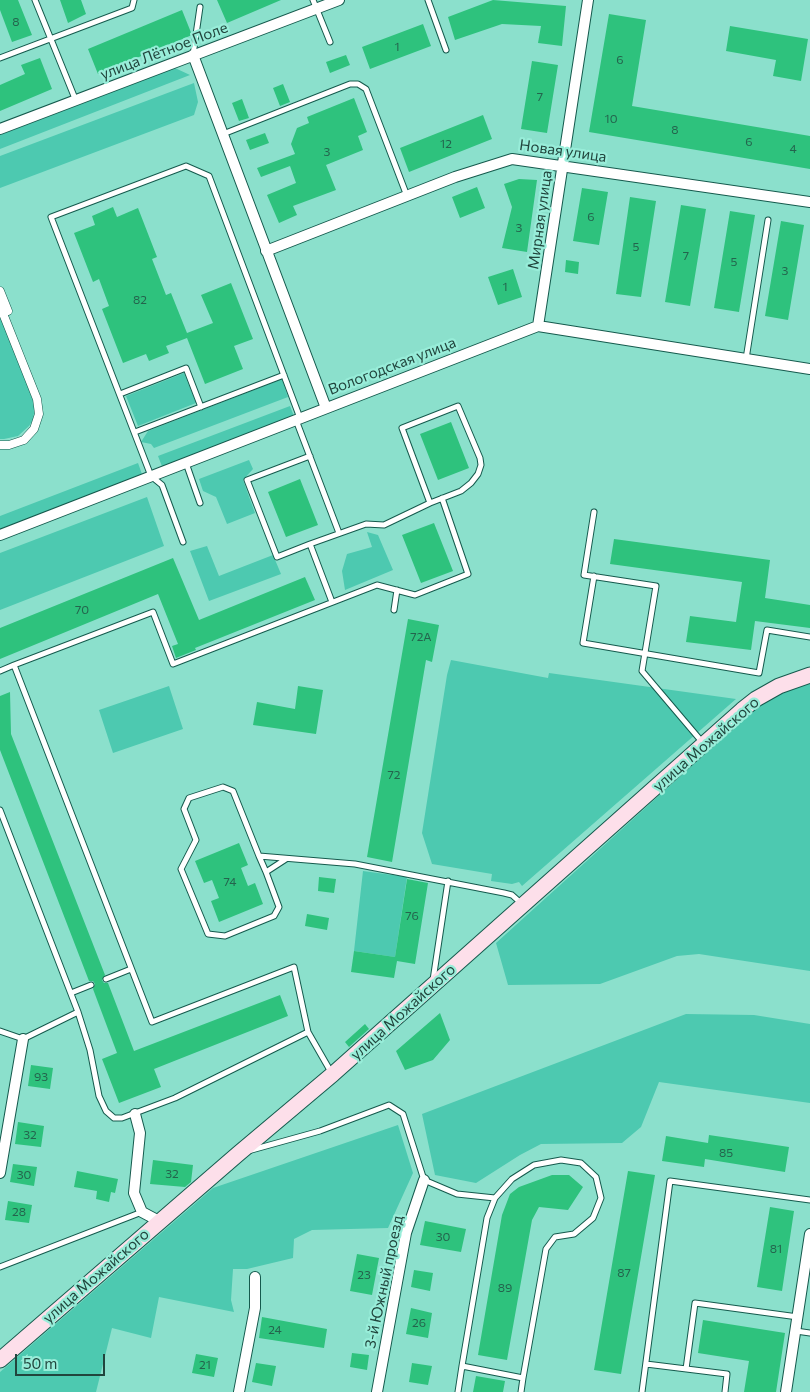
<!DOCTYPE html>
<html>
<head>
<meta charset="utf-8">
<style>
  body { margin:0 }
  #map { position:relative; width:810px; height:1392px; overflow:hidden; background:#8be0cc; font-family:Commissioner,sans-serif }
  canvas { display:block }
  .scale { position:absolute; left:15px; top:1354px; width:90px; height:22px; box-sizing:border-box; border:2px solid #21453d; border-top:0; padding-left:6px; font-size:15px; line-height:18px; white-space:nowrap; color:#21453d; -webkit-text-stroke:4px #98edd9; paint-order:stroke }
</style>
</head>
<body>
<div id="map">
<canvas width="810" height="1392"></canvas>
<div class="scale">50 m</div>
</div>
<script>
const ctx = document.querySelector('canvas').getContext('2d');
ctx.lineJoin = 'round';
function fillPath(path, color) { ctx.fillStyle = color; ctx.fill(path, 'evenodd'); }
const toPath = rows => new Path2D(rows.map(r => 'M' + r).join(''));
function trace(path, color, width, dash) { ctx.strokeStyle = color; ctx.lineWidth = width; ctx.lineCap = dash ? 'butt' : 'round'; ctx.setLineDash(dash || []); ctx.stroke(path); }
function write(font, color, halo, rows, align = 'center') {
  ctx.font = font + ' Commissioner,sans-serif'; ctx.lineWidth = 4.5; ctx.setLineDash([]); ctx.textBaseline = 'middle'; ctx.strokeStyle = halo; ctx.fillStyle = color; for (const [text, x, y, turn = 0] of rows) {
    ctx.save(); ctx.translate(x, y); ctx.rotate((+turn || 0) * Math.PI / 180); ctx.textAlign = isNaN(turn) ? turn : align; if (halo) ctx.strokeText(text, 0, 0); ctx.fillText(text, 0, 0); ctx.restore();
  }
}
const green = toPath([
  [175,68,190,75,0,149,0,135],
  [194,83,198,102,194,115,0,188,0,156],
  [0,313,35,406,33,420,29,426,18,436,4,439,0,439],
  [184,373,196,403,138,426,126,396],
  [282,379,288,397,154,448,151,444,141,442,148,431],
  [290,406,295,419,163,469,158,456],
  [249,460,253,469,243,480,255,513,227,524,216,497,203,491,199,479],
  [138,463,143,477,0,532,0,516],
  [147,497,164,546,0,610,0,553],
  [367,532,378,535,393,570,345,590,342,571,347,554,372,547],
  [207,546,219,576,273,555,281,574,209,601,190,551],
  [451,660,548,678,549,673,736,699,522,886,519,882,512,884,491,881,492,874,432,864,422,833,447,675],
  [810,683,810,971,699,954,677,956,600,984,508,985,496,943,716,744,760,706,782,693,803,684],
  [169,686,183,729,113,753,99,710],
  [363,871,407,877,395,957,354,951],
  [686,1014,754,1015,810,1024,810,1103,659,1082,641,1127,622,1143,541,1144,520,1155,476,1183,435,1175,422,1114],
  [398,1125,413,1173,388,1228,312,1230,294,1239,293,1258,247,1269,233,1269,231,1300,234,1312,159,1297,151,1338,112,1328,96,1392,0,1392,0,1372,213,1188]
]);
const building = toPath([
  [0,0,18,0,32,35,12,42,0,10],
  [60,0,81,0,86,14,68,23],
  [217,0,281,0,227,23],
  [493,0,566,6,562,46,538,43,541,26,502,24,455,40,448,17],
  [182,10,192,35,98,74,88,49],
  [609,14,646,20,632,106,810,136,810,169,589,132],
  [423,24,431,46,370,69,362,47],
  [730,26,808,39,801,81,773,76,776,60,726,51],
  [346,55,350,65,330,73,326,62],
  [40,58,52,89,0,111,0,85,25,74,21,65],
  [532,61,558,65,547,133,521,129],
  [283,84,290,102,280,106,273,88],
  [354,98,367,132,358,136,363,150,326,165,336,190,293,206,297,215,279,223,267,195,296,183,290,166,261,177,257,168,295,154,291,144,297,128,309,123,307,117],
  [242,99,249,118,239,121,232,103],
  [483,115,492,139,409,172,400,148],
  [265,133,269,143,250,150,246,140],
  [519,179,537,180,527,252,502,248,512,207,504,184],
  [477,187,485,208,460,218,452,197],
  [582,188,608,192,599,245,573,241],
  [630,197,656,201,641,297,616,294],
  [681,205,706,209,690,306,665,302],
  [113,207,117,217,138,208,157,257,152,259,166,295,171,293,187,333,213,323,201,295,231,283,253,339,234,346,243,369,205,384,187,338,166,346,169,353,149,361,146,354,123,363,102,309,109,306,99,279,93,282,74,233,95,225,92,216],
  [730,211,755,215,739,312,714,308],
  [781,221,804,225,788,320,765,316],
  [566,260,579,262,578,274,565,272],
  [513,269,522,297,498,305,488,277],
  [451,422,469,468,438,480,420,434],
  [300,479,318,525,286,537,268,492],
  [434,523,453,571,421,583,402,535],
  [614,539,770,560,765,598,810,605,810,628,755,621,751,650,686,642,690,616,736,622,742,582,610,564],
  [173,558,199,620,305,577,315,600,195,648,196,650,176,658,172,646,178,644,158,594,0,659,0,628],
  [408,619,439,625,432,662,426,660,392,862,367,857],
  [298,686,323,690,316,734,253,725,257,702,295,709],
  [10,692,11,734,105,975,102,980,104,983,108,983,134,1051,280,995,288,1016,154,1069,161,1087,119,1103,102,1059,117,1053,93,989,95,984,93,981,89,981,0,750,0,696],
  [239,843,248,865,241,868,248,886,255,883,263,904,219,922,211,901,219,898,212,880,204,883,195,861],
  [319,877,336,879,334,893,318,891],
  [407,879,428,883,415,964,397,961,394,978,351,972,354,951,395,957],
  [307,914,329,918,327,930,305,926],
  [440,1013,450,1040,433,1060,405,1070,396,1051],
  [365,1024,369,1029,349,1047,345,1042],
  [31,1065,53,1068,50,1089,28,1086],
  [18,1122,44,1126,41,1147,15,1144],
  [709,1135,789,1147,785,1172,705,1159,704,1167,662,1161,666,1136,708,1143],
  [153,1160,193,1165,191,1182,185,1187,150,1184],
  [13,1164,37,1167,34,1186,10,1182],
  [77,1171,118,1179,115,1193,111,1192,109,1202,96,1199,97,1191,74,1187],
  [628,1171,655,1175,621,1374,594,1370],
  [552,1175,569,1175,583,1187,568,1210,539,1207,532,1220,507,1360,478,1355,502,1215,510,1194,519,1187],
  [8,1201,32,1205,29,1223,5,1220],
  [770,1207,794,1211,782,1291,757,1287],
  [425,1221,466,1229,461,1252,420,1245],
  [357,1254,379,1258,372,1295,350,1291],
  [414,1270,433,1273,430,1291,411,1287],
  [411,1308,432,1313,428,1338,406,1334],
  [262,1317,327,1329,324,1348,259,1338],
  [703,1320,785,1333,776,1392,744,1392,749,1361,698,1353],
  [352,1353,369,1355,367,1370,350,1367],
  [196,1354,218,1358,214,1377,192,1373],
  [256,1363,276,1366,272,1386,252,1382],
  [412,1363,432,1366,428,1385,409,1382],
  [476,1376,505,1381,503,1392,473,1392]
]);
const service = toPath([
  [35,0,76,101],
  [313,0,330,42],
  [428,0,446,50],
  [193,55,200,7],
  [0,58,132,8,134,0],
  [223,134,350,84,358,84,366,89,407,196],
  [746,359,768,220],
  [120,394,186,368,201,407],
  [296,420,339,533],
  [135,432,284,375],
  [186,463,200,503],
  [594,512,584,575,656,586,642,671,703,743],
  [183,542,162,485,151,476,51,217,186,166,209,176,300,418],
  [310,544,277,557,247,480,310,456],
  [594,576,583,643,759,673,767,630,810,637],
  [332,602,310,544,366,524,384,525,430,503,461,491,471,483,478,474,481,465,480,458,458,406,402,428,430,503],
  [394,610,397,590],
  [14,665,153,612,173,664,377,585,415,595,458,578,468,574,442,498],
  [0,671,14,665,152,1022,294,967,308,1032,331,1072],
  [0,810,78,1012],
  [259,856,266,872],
  [286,859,266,872,279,907,274,916,225,936,208,934,181,869,196,840,184,809,189,798,223,787,233,791,259,856,355,864,504,893,512,895,522,904],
  [106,979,131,969],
  [433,980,448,881],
  [71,993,91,985],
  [0,1031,23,1039,78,1012,90,1050,99,1096,106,1111,114,1118,122,1118,175,1098,308,1032],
  [248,1151,320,1131,389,1105,403,1114,424,1180,457,1194,495,1198],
  [0,1267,142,1212],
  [796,1331,810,1333],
  [646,1364,727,1374,725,1392],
  [686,1369,695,1303,798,1317],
  [458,1392,462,1366,487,1218,495,1198,512,1179,534,1165,561,1160,581,1163,596,1177,601,1198,593,1218,574,1234,555,1237,546,1249,523,1378,462,1366],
  [521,1392,523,1378],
  [642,1392,670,1181,810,1200]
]);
const pedestrian = toPath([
  [0,291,8,311],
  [0,306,37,399,39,414,34,429,24,440,9,445,0,445]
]);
const minor = toPath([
  [193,55,326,408],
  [0,129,339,0],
  [266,251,455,177,512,159,810,202],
  [538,326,588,0],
  [0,535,538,326,810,369],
  [135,1114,140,1133,134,1193,142,1212,159,1221],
  [0,1173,23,1039],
  [239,1392,255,1308,255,1277],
  [377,1392,406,1233,424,1180],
  [786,1392,810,1234]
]);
const secondary = toPath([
  [0,1360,238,1154,333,1074,742,710,756,699,779,686,810,675]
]);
const numberNames = [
  ["8",16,22],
  ["1",397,47],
  ["6",620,60],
  ["7",540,97],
  ["10",611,119],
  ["8",675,130],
  ["6",749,142],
  ["12",446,144],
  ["4",793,149],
  ["3",327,152],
  ["6",591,217],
  ["3",519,228],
  ["5",636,247],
  ["7",686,256],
  ["5",734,262],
  ["3",785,271],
  ["1",505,287],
  ["82",140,300],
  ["70",82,610],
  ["72А",421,637],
  ["72",394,775],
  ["74",230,882],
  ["76",412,916],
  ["93",41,1077],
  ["32",30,1135],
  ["85",726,1153],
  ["32",172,1174],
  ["30",24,1175],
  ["28",19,1212],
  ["30",443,1237],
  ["81",776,1249],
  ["87",624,1273],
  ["23",364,1275],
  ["89",505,1288],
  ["26",419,1323],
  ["24",275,1330],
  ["21",205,1365]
];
const streetNames = [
  ["улица Лётное Поле",164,51,-21],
  ["Новая улица",563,151,8],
  ["Мирная улица",540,220,-82],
  ["Вологодская улица",392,366,-21],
  ["улица Можайского",706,744,-41],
  ["улица Можайского",403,1012,-42],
  ["улица Можайского",96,1276,-41],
  ["3-й Южный проезд",384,1282,-78]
];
fillPath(green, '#4dc9b0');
fillPath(building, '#2ec27d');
trace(service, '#155a4d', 7);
trace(pedestrian, '#155a4d', 9);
trace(minor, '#155a4d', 12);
trace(secondary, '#155a4d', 17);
trace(service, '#fff', 5);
trace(pedestrian, '#fff', 8);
trace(minor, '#fff', 10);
trace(secondary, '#fddfea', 15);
write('12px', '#24644d', null, numberNames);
write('15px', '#21453d', '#98edd9', streetNames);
</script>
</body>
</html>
